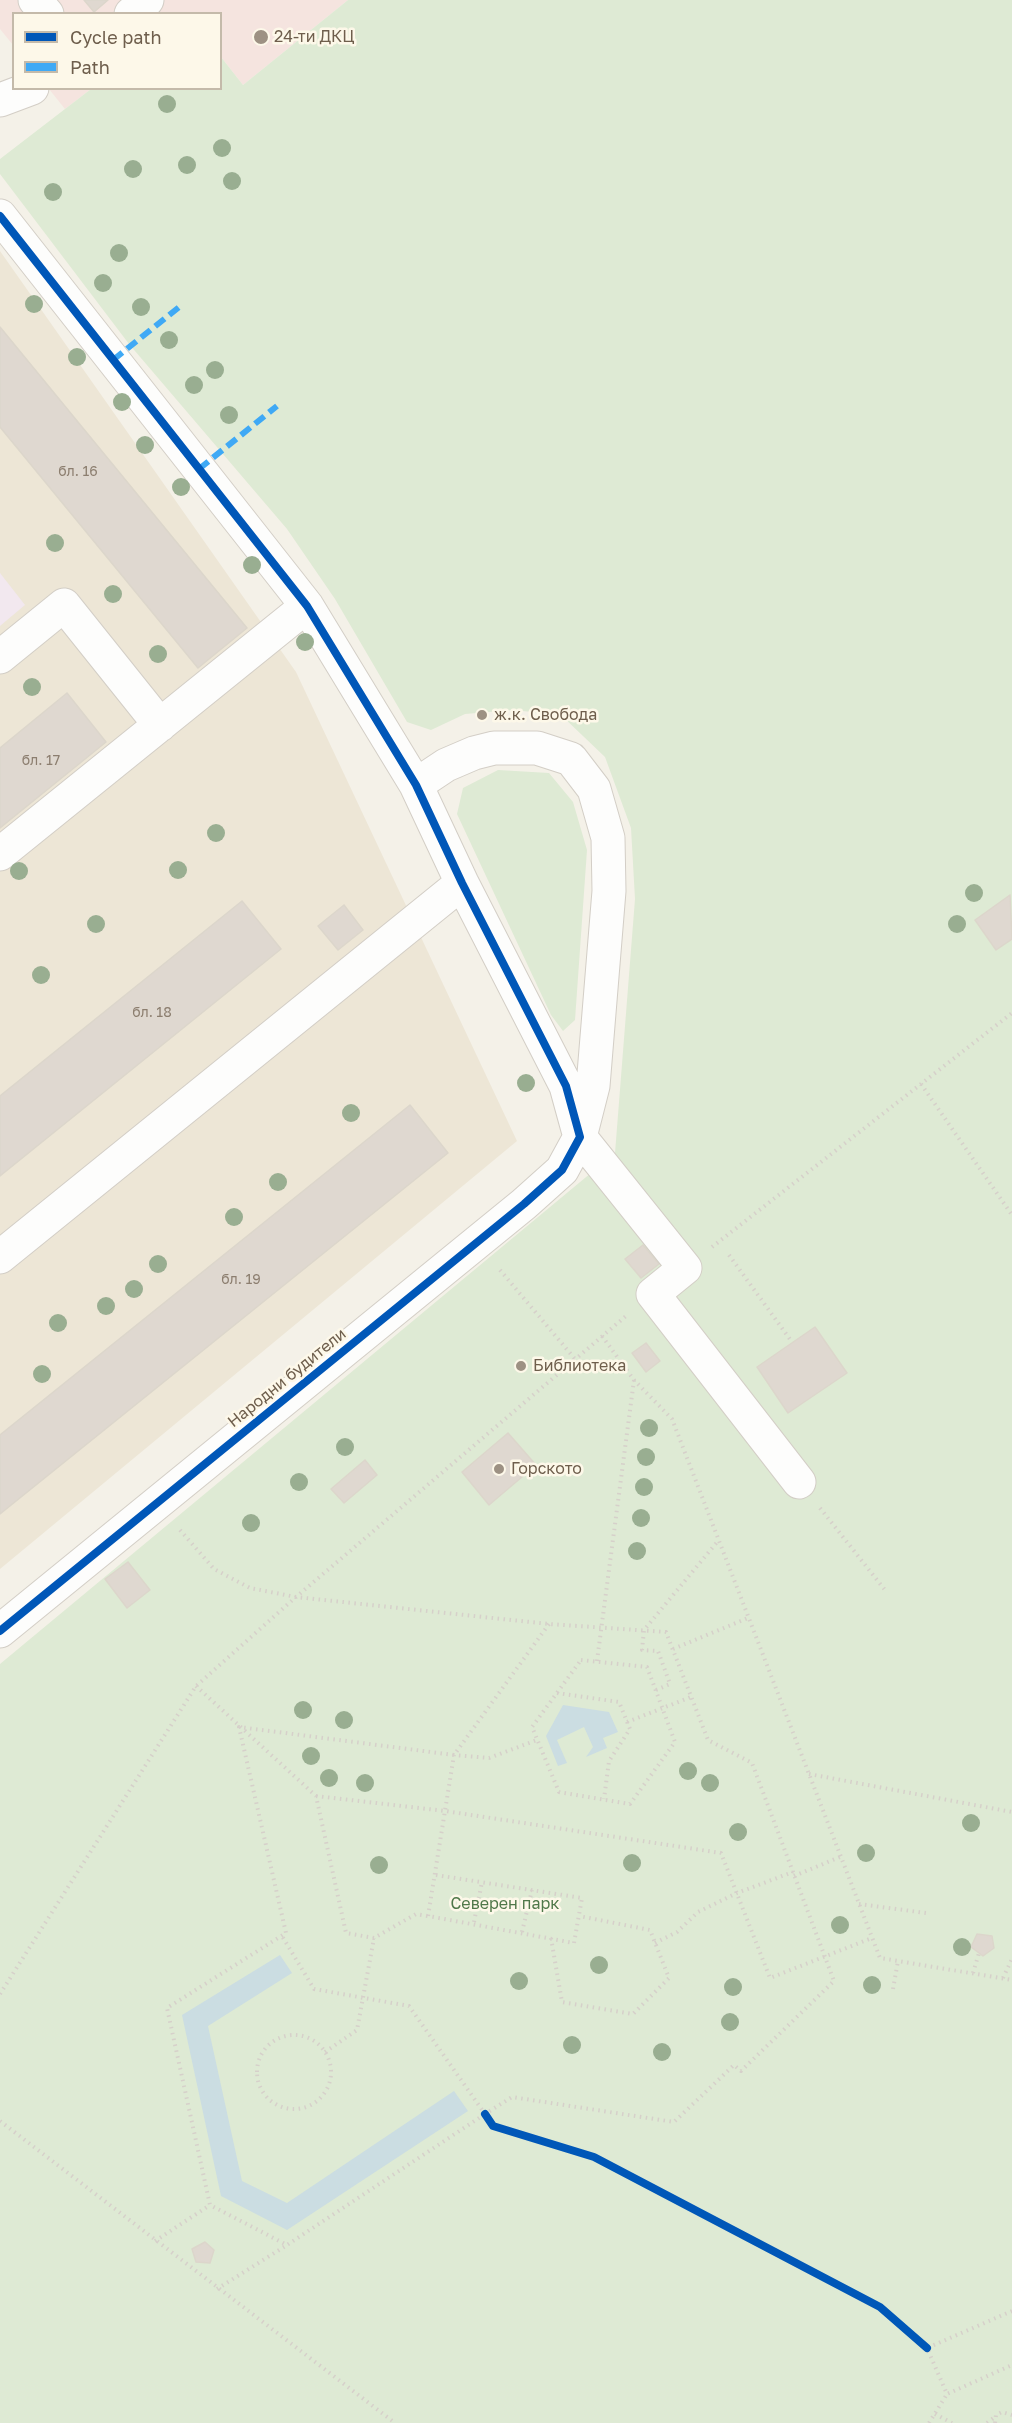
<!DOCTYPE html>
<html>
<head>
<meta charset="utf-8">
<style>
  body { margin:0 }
  #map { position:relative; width:1012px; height:2423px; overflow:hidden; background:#f4f1e8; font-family:"Golos Text",sans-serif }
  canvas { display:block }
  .legend { position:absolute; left:12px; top:12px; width:210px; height:78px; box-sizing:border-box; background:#fdf8e9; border:2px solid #c4baaa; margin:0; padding:8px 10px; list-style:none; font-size:18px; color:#6e5e4c }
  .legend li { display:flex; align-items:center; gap:12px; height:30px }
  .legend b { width:30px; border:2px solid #c4baaa }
</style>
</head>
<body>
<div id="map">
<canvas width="1012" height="2423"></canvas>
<ul class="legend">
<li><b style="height:8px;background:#0057b8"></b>Cycle path</li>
<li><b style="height:8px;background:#3fa9f5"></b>Path</li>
</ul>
</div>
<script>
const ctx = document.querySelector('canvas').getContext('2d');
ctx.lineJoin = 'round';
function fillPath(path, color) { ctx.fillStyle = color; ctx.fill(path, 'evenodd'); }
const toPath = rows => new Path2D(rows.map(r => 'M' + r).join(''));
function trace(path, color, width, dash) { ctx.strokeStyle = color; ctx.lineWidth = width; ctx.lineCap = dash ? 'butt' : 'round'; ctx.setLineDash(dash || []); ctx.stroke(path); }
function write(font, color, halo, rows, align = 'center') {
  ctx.font = font + ' "Golos Text",sans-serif'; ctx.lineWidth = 5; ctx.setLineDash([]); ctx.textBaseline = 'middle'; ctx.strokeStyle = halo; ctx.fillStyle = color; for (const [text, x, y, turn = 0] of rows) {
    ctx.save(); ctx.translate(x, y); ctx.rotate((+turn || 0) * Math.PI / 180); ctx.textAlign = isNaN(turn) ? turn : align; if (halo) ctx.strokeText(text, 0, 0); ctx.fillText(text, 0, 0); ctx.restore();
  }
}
const residential = toPath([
  [0,251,296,672,517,1141,0,1569]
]);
const education = toPath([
  [0,573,25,605,0,626]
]);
const medical = toPath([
  [0,0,348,0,243,85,221,57,220,14,14,14,13,45,0,29],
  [49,89,91,89,65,109]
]);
const green = toPath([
  [348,0,1012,0,1012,2423,0,2423,0,1664,615,1153,635,899,631,828,605,757,561,715,513,710,465,714,431,730,407,722,335,599,287,529,129,344,0,174,0,159,91,89,220,88,221,57,243,85],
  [498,770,549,773,573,802,587,850,575,1020,563,1031,551,1015,457,814,463,788]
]);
const water = toPath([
  [563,1705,609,1712,618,1732,603,1738,607,1748,586,1757,593,1747,584,1727,557,1740,567,1763,558,1766,546,1736],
  [280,1955,292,1973,208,2026,242,2181,287,2203,454,2091,468,2111,287,2230,221,2196,182,2015]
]);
const building = toPath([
  [84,0,108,0,94,12,84,0],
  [0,327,247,628,198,668,0,427,0,327],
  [67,693,106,742,0,828,0,748,67,693],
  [1010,895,1012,939,996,950,975,920,1010,895],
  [242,901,281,949,0,1176,0,1096,242,901],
  [344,905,363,930,338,950,318,926,344,905],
  [410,1105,448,1153,0,1514,0,1435,410,1105],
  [643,1245,659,1264,641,1278,625,1259,643,1245],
  [815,1327,847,1373,788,1413,757,1367,815,1327],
  [646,1343,660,1361,646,1372,632,1353,646,1343],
  [508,1433,536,1465,489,1505,462,1472,508,1433],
  [365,1460,377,1475,344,1503,331,1489,365,1460],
  [128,1562,150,1590,127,1608,105,1579,128,1562],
  [977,1934,992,1936,994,1948,983,1956,971,1947,977,1934],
  [205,2242,214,2250,210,2263,196,2262,192,2249,205,2242]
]);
const path = toPath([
  [921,1084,1012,1215],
  [712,1247,1012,1013],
  [729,1255,792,1342],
  [500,1270,575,1359],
  [602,1336,634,1380,672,1419,880,1958,1012,1980],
  [820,1508,885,1590],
  [180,1530,214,1569,250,1588,296,1597,549,1624,666,1632,708,1740,752,1763,834,1981,741,2071,734,2065,674,2122,512,2097,485,2114,409,2006,314,1989,282,1936],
  [549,1624,454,1755,239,1727,286,1933,167,2008,210,2205,287,2245,485,2114,493,2126,594,2157,880,2307,927,2348],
  [673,1649,748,1618],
  [581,1660,647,1667,675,1742,630,1804,559,1792,532,1727,581,1660],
  [597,1661,634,1380],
  [196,1686,316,1796,346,1933,374,1938,416,1914,428,1916],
  [656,1690,670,1684,658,1651,642,1650,644,1630,718,1541],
  [557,1693,619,1702,630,1729,609,1761,604,1799],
  [627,1722,691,1697],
  [809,1774,1012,1812],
  [316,1796,445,1811,721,1853,770,1978,872,1938],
  [436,1875,582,1898,574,1943,428,1916,454,1755,489,1758,537,1740],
  [794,1876,840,1857],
  [859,1904,926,1913],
  [474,1922,482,1882],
  [522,1932,532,1890],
  [551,1938,562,2002,633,2014,669,1978,650,1930,579,1916],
  [655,1943,677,1932,698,1912,737,1893,793,1872],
  [973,1973,979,1953],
  [1003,1978,1012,1959],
  [893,1989,898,1961],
  [0,1994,196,1686,296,1597,626,1316],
  '257 2072a37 37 0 1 1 74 0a37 37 0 1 1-74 0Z',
  [325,2052,357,2030,374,1938],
  [0,2121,395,2423],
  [155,2241,210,2205],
  [217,2289,287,2245],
  [1012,2311,927,2348,947,2394,1012,2365],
  [935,2414,952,2423],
  [929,2423,947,2394],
  [987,2423,996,2416],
  [995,2423,996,2415,1002,2412,1012,2415]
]);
const minor = toPath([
  [35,0,47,14],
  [131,14,147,0],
  [0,100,32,88],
  [0,216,307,606,416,785,462,883,566,1086,580,1137,685,1268,653,1294,799,1482],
  [0,657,64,605,160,725],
  [0,854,307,606],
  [0,1257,462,883],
  [0,1631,524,1204,562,1170,580,1137,593,1086,609,891,608,838,594,789,571,759,537,748,494,748,474,753,446,765,416,785]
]);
const quiet = toPath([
  [113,360,183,304],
  [199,469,277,406]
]);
const cycleway = toPath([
  [0,216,307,606,416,785,462,883,566,1086,580,1137,562,1170,524,1204,0,1631],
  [485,2114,493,2126,594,2157,880,2307,927,2348]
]);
const trees = [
  [167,104],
  [222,148],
  [187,165],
  [133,169],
  [232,181],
  [53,192],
  [119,253],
  [103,283],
  [34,304],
  [141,307],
  [169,340],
  [77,357],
  [215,370],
  [194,385],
  [122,402],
  [229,415],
  [145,445],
  [181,487],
  [55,543],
  [252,565],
  [113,594],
  [305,642],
  [158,654],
  [32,687],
  [216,833],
  [178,870],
  [19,871],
  [974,893],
  [96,924],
  [957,924],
  [41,975],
  [526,1083],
  [351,1113],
  [278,1182],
  [234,1217],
  [158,1264],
  [134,1289],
  [106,1306],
  [58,1323],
  [42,1374],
  [649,1428],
  [345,1447],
  [646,1457],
  [299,1482],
  [644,1487],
  [641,1518],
  [251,1523],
  [637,1551],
  [303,1710],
  [344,1720],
  [311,1756],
  [688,1771],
  [329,1778],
  [365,1783],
  [710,1783],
  [971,1823],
  [738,1832],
  [866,1853],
  [632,1863],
  [379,1865],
  [840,1925],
  [962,1947],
  [599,1965],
  [519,1981],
  [872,1985],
  [733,1987],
  [730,2022],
  [572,2045],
  [662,2052]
];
const markers = [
  [261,37,8,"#9d9183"],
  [482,715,6,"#9d9183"],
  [521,1366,6,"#9d9183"],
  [499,1469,6,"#9d9183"]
];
const numberNames = [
  ["бл. 16",78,472],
  ["бл. 17",41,761],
  ["бл. 18",152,1013],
  ["бл. 19",241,1280]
];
const poiNames = [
  ["24-ти ДКЦ",274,37],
  ["ж.к. Свобода",494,715],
  ["Библиотека",533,1366],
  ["Горското",511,1469]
];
const streetNames = [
  ["Народни будители",287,1378,-39]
];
const parkNames = [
  ["Северен парк",505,1904]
];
fillPath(residential, '#ede6d6');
fillPath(education, '#f2e8ef');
fillPath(medical, '#f5e4df');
fillPath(green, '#deead4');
fillPath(water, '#cbdde2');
fillPath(building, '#dfd8d0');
trace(building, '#dcd6cb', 1.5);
trace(minor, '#d3cec6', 35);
trace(path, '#d6d0ca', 4, [1.5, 4.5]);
trace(minor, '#fdfdfc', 33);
trace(quiet, '#3fa9f5', 6, [12, 6]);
trace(cycleway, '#0057b8', 8);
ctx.fillStyle = '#99ae91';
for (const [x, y] of trees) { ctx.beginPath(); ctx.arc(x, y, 9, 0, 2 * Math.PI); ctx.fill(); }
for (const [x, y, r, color] of markers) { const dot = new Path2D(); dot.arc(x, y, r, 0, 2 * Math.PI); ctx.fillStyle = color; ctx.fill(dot); trace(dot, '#fdf8e9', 2); }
write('14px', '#8c7e6f', null, numberNames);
write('16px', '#6e5e4c', '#fdf8e9', poiNames, 'left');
write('16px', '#6e5e4c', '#fdf8e9', streetNames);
write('16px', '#4f7849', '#fdf8e9', parkNames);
</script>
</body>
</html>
